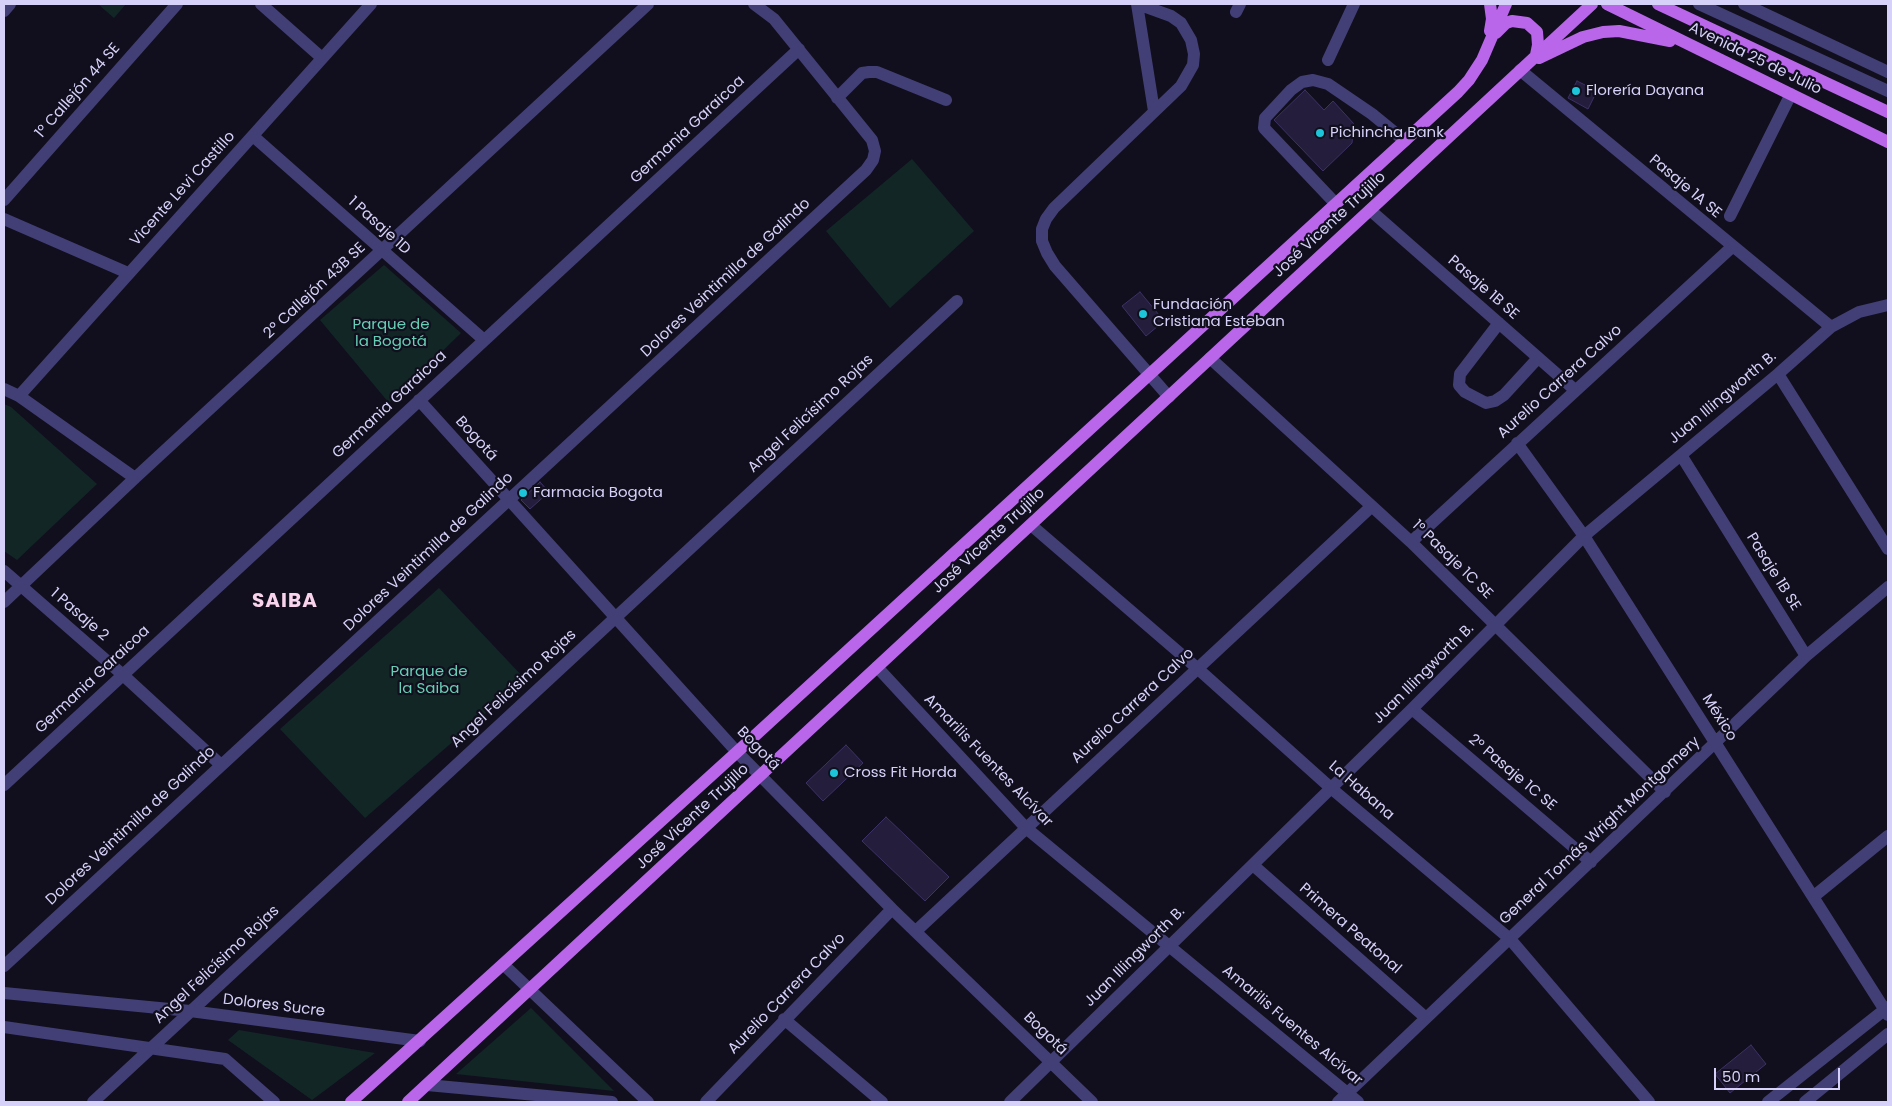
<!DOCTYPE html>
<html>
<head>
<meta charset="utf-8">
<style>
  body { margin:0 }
  #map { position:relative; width:1892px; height:1106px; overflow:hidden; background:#110f1d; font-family:Poppins,sans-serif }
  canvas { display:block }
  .frame { position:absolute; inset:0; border:5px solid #d6d1f9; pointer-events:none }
  .scale { position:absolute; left:1714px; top:1068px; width:126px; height:22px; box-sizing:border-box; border:2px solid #d6d1f9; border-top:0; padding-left:6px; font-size:15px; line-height:18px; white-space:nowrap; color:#d6d1f9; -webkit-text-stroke:4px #110f1d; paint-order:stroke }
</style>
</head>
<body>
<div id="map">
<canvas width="1892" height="1106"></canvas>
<div class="frame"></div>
<div class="scale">50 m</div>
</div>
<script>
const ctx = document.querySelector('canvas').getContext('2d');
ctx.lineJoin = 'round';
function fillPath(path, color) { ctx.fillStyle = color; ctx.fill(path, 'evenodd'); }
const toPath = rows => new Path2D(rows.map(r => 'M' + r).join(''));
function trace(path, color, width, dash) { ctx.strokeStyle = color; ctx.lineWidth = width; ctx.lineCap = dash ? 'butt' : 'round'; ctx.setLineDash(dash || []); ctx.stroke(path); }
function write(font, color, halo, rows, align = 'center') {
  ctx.font = font + ' Poppins,sans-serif'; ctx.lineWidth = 4.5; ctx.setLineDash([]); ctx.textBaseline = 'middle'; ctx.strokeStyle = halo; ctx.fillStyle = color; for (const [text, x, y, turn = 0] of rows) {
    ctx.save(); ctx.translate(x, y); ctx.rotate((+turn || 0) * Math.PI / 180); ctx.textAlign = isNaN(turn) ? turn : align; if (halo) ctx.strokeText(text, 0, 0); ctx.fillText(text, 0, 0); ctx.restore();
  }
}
const green = toPath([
  [98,4,126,4,114,18],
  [912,159,974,231,890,308,826,231],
  [384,265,461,333,389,403,320,320],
  [4,404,11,407,97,484,17,560,4,551],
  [439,588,525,679,365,818,280,729],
  [531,1008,614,1091,456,1074],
  [239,1030,375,1053,312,1100,228,1040]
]);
const building = toPath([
  [1577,81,1597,91,1588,109,1568,98,1577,81],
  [1305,90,1324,110,1333,101,1354,124,1352,143,1323,171,1274,120,1305,90],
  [1140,292,1164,321,1146,336,1122,306,1140,292],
  [540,482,549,492,530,509,521,500,540,482],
  [846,745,863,763,823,801,806,783,846,745],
  [886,817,949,877,925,901,862,841,886,817],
  [1751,1045,1766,1064,1730,1093,1715,1074,1751,1045]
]);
const minor = toPath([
  [261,4,322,58],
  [1137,4,1154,111],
  [1138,4,1171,16,1181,23,1191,40,1194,54,1193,65,1181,86,1054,208,1046,219,1042,229,1042,241,1047,253,1055,266,1169,397],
  [1699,4,1888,91],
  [1744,4,1888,72],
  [4,11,10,4],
  [1236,12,1240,4],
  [1328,60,1354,4],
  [1520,70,1831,327],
  [837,98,862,73,869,72,877,72,946,100],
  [253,136,484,340],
  [4,200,177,4],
  [1336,204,1264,128,1265,118,1291,90,1302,82,1313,80,1328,84,1372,114,1405,141],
  [1370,210,1575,390],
  [1730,216,1791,94],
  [4,219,128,273],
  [1499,323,1460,374,1459,385,1465,392,1486,403,1495,401,1504,395,1538,358],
  [1210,358,1411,542,1665,792],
  [1778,374,1888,549],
  [4,389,19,396,135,478],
  [19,396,371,4],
  [419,400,737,752,892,909,1092,1102],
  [1517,443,1584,536,1888,1015],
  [1681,455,1806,656],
  [1031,525,1197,668,1332,789,1510,939,1649,1102],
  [1411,542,1732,247],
  [4,571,123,675,221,765],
  [4,602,135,478,648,4],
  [877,667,1026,828,1358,1102],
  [1412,709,1591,862],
  [4,785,799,49],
  [1253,865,1426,1018],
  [1813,897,1888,836],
  [916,931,1372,506],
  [504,965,648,1102],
  [4,966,866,170,873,160,875,151,872,140,774,19,754,4],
  [4,993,190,1011,420,1041],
  [784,1019,882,1102],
  [4,1027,225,1059,274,1102],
  [427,1085,612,1102],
  [93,1102,957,301],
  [706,1102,892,909],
  [1010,1102,1412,709,1584,536,1778,374,1831,327,1859,312,1888,305],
  [1338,1102,1806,656,1888,587],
  [1768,1102,1888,1007],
  [1805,1102,1888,1034]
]);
const major = toPath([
  [1607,4,1888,142],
  [1658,4,1888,112],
  [1490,31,1492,19,1490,4],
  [1496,33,1506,23,1512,21,1527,23,1537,32,1538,45,1536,55],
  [1539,58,1583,37,1603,32,1619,31,1670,41],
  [351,1102,737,752,1458,92,1469,80,1482,60,1506,4],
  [408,1102,1592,4]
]);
const markers = [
  [1576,91,5,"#1cc5d9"],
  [1320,133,5,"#1cc5d9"],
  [1143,314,5,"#1cc5d9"],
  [523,493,5,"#1cc5d9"],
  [834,773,5,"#1cc5d9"]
];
const streetNames = [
  ["Avenida 25 de Julio",1755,59,26],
  ["1º Callejón 44 SE",78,91,-49],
  ["Germania Garaicoa",688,130,-43],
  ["Pasaje 1A SE",1685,187,40],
  ["Vicente Levi Castillo",183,189,-48],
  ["José Vicente Trujillo",1330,225,-43],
  ["1 Pasaje 1D",379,226,42],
  ["Dolores Veintimilla de Galindo",726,278,-43],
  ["Pasaje 1B SE",1483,288,41],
  ["2º Callejón 43B SE",315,291,-43],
  ["Aurelio Carrera Calvo",1560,382,-42],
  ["Juan Illingworth B.",1723,398,-40],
  ["Germania Garaicoa",390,405,-43],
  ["Angel Felicísimo Rojas",811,414,-43],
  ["Bogotá",476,439,48],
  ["José Vicente Trujillo",989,541,-43],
  ["Dolores Veintimilla de Galindo",429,552,-43],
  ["1° Pasaje 1C SE",1452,560,44],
  ["Pasaje 1B SE",1773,572,58],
  ["1 Pasaje 2",79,615,41],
  ["Juan Illingworth B.",1424,674,-45],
  ["Germania Garaicoa",93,680,-43],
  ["Angel Felicísimo Rojas",514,689,-43],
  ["Aurelio Carrera Calvo",1133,706,-43],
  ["México",1719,718,58],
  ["Bogotá",758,749,46],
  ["Amarilis Fuentes Alcívar",988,761,46],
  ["2° Pasaje 1C SE",1512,773,40],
  ["La Habana",1361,791,41],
  ["José Vicente Trujillo",693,817,-43],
  ["Dolores Veintimilla de Galindo",131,826,-43],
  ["General Tomás Wright Montgomery",1600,831,-43],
  ["Primera Peatonal",1350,929,41],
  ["Juan Illingworth B.",1135,957,-45],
  ["Angel Felicísimo Rojas",217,965,-43],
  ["Aurelio Carrera Calvo",787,994,-46],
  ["Dolores Sucre",274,1006,7],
  ["Amarilis Fuentes Alcívar",1292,1026,40],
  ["Bogotá",1045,1034,44]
];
const poiNames = [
  ["Florería Dayana",1586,91],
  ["Pichincha Bank",1330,133],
  ["Fundación",1153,305],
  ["Cristiana Esteban",1153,322],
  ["Farmacia Bogota",533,493],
  ["Cross Fit Horda",844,773]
];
const parkNames = [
  ["Parque de",391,325],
  ["la Bogotá",391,342],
  ["Parque de",429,672],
  ["la Saiba",429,689]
];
const districtNames = [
  ["SAIBA",285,602]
];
fillPath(green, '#122626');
fillPath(building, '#241d3c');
trace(building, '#3d3265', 1);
trace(minor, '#423f76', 12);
trace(major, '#ba66eb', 12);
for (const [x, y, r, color] of markers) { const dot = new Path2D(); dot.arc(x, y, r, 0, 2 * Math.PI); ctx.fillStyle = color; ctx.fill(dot); trace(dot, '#110f1d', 2); }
write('15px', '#d6d1f9', '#110f1d', streetNames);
write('15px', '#d6d1f9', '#110f1d', poiNames, 'left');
write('15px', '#67cfb6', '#110f1d', parkNames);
ctx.letterSpacing = '1px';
write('bold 20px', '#f9d3eb', '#110f1d', districtNames);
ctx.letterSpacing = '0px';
</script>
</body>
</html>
